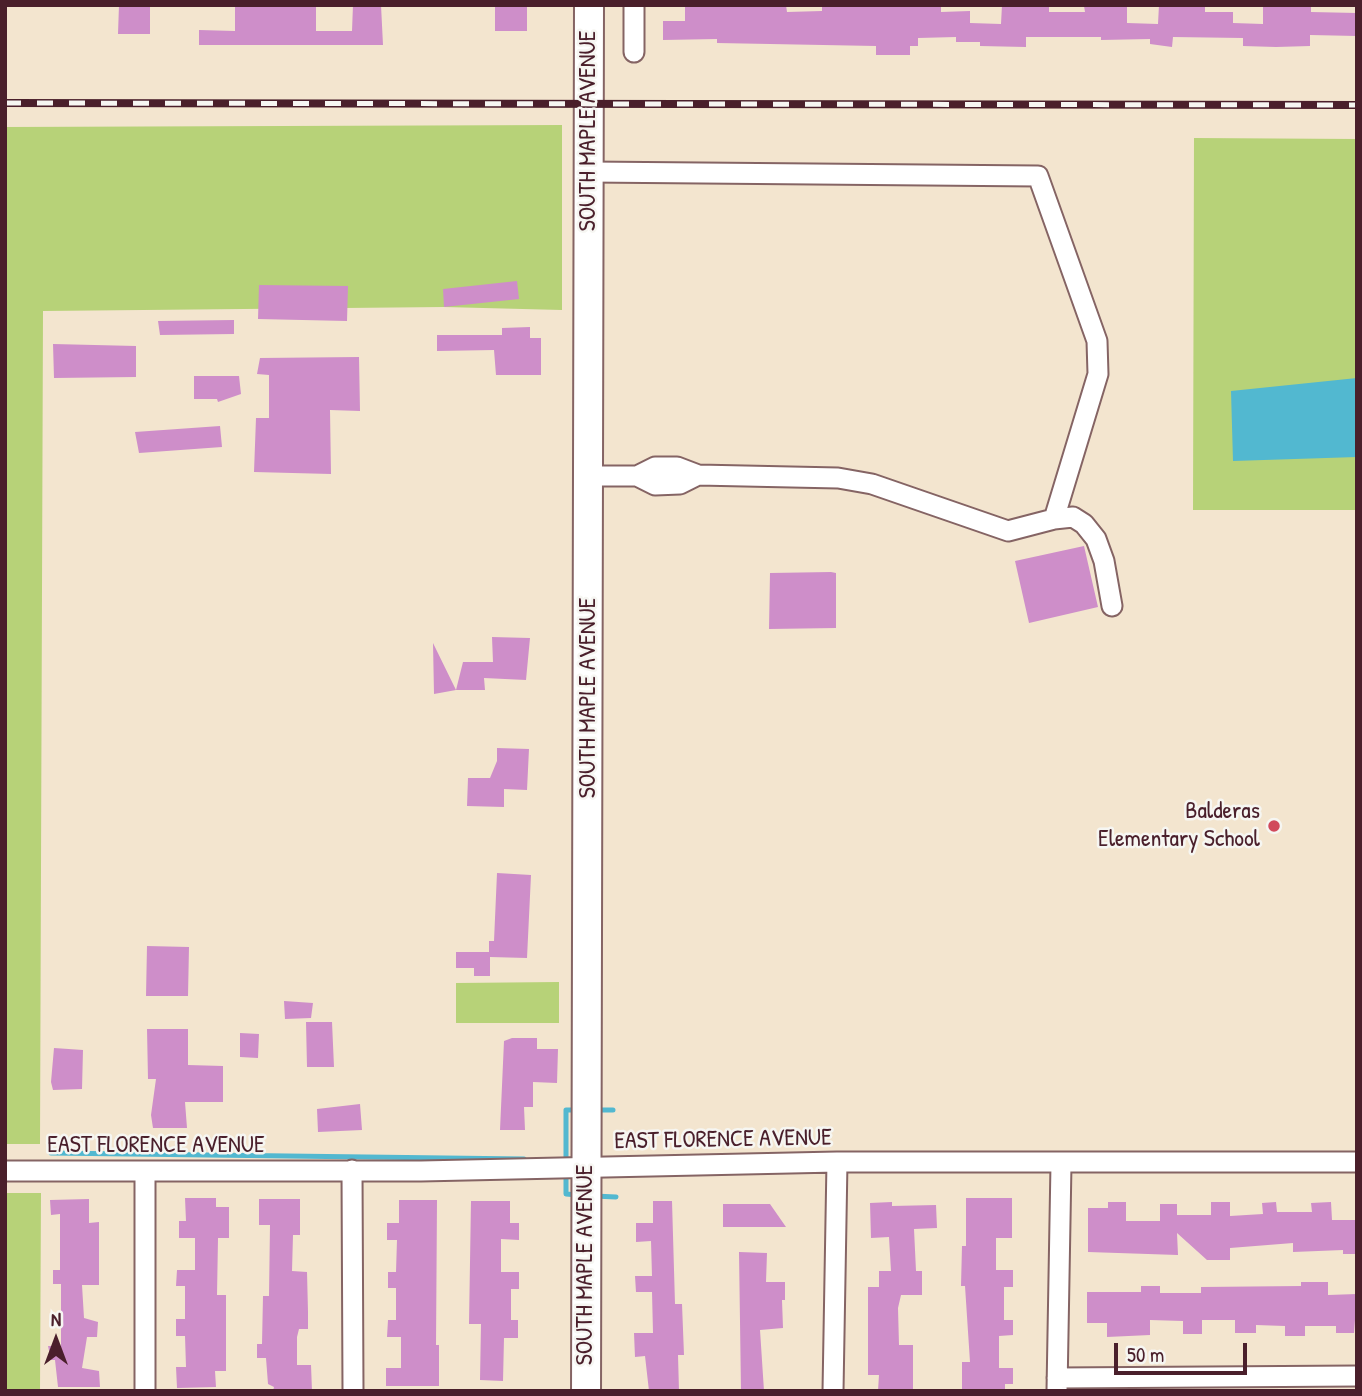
<!DOCTYPE html>
<html>
<head>
<meta charset="utf-8">
<style>
  body { margin:0 }
  #map { position:relative; width:1362px; height:1396px; overflow:hidden; background:#f3e5cf; font-family:"Patrick Hand",sans-serif }
  canvas { display:block }
  .frame { position:absolute; inset:0; border:7px solid #4a1f2b; pointer-events:none }
  .north { position:absolute; left:21px; top:1305px; width:70px; height:70px; -webkit-text-stroke:5px #f6f6f2; paint-order:stroke; rotate:0deg; font-size:19px; font-weight:700; line-height:28px; text-align:center; color:#4a1f2b }
  .north::after { content:''; display:block; margin:auto; width:24px; height:32px; background:#4a1f2b; clip-path:polygon(50% 0,100% 100%,50% 72%,0 100%) }
  .scale { position:absolute; left:1114px; top:1343px; width:133px; height:32px; box-sizing:border-box; border:4px solid #4a1f2b; border-top:0; padding-left:9px; font-size:21px; line-height:24px; white-space:nowrap; color:#4a1f2b; -webkit-text-stroke:5px #f6f6f2; paint-order:stroke }
</style>
</head>
<body>
<div id="map">
<canvas width="1362" height="1396"></canvas>
<div class="frame"></div>
<div class="north">N</div>
<div class="scale">50 m</div>
</div>
<script>
const ctx = document.querySelector('canvas').getContext('2d');
ctx.lineJoin = 'round';
function fillPath(path, color) { ctx.fillStyle = color; ctx.fill(path, 'evenodd'); }
const toPath = rows => new Path2D(rows.map(r => 'M' + r).join(''));
function trace(path, color, width, dash) { ctx.strokeStyle = color; ctx.lineWidth = width; ctx.lineCap = dash ? 'butt' : 'round'; ctx.setLineDash(dash || []); ctx.stroke(path); }
function write(font, color, halo, rows, align = 'center') {
  ctx.font = font + ' "Patrick Hand",sans-serif'; ctx.lineWidth = 5; ctx.setLineDash([]); ctx.textBaseline = 'middle'; ctx.strokeStyle = halo; ctx.fillStyle = color; for (const [text, x, y, turn = 0] of rows) {
    ctx.save(); ctx.translate(x, y); ctx.rotate((+turn || 0) * Math.PI / 180); ctx.textAlign = isNaN(turn) ? turn : align; if (halo) ctx.strokeText(text, 0, 0); ctx.fillText(text, 0, 0); ctx.restore();
  }
}
const green = toPath([
  [562,125,562,310,444,307,43,311,40,1144,5,1144,5,127],
  [1194,138,1357,139,1357,510,1193,510],
  [559,982,559,1023,456,1023,456,983],
  [5,1193,41,1193,40,1391,5,1391]
]);
const water = toPath([
  [1357,378,1357,457,1233,461,1231,391]
]);
const stream = toPath([
  [596,1110,613,1110],
  [51,1153,524,1159],
  [562,1160,566,1160,566,1110,580,1110],
  [566,1174,566,1194,578,1195],
  [594,1196,616,1197]
]);
const building = toPath([
  [119,5,150,5,150,34,118,34],
  [235,5,316,5,316,31,352,31,353,5,381,5,383,45,199,45,199,30,235,31],
  [495,5,527,5,527,31,495,31],
  [685,5,786,5,787,12,822,11,822,5,941,5,941,12,970,11,970,23,1001,24,1002,5,1049,5,1049,12,1085,12,1084,6,1127,6,1127,23,1158,24,1159,5,1205,5,1205,12,1233,12,1233,23,1263,24,1263,5,1311,5,1311,12,1357,13,1357,36,1310,35,1310,46,1276,47,1243,46,1243,38,1173,37,1172,47,1150,44,1150,39,1101,40,1101,37,1026,37,1026,47,980,46,980,42,956,42,956,37,918,38,918,46,910,46,910,55,876,55,876,46,717,43,717,39,663,40,663,21,685,21],
  [517,281,519,299,444,307,443,289],
  [259,285,348,286,347,321,258,319],
  [234,320,234,334,160,335,158,321],
  [530,327,530,338,541,338,541,375,496,375,494,350,437,351,437,335,502,335,502,328],
  [53,344,136,346,136,377,54,378],
  [359,357,360,411,330,410,331,474,254,472,256,418,269,418,269,375,257,374,260,358],
  [194,376,239,376,241,394,218,402,217,399,194,399],
  [220,426,222,447,139,453,135,432],
  [1084,546,1098,607,1029,623,1015,561],
  [831,572,836,573,836,628,769,629,770,573],
  [492,637,530,638,526,680,484,678,485,690,456,690,463,662,493,662],
  [433,643,456,690,434,694],
  [497,748,529,749,527,790,504,789,504,807,467,806,468,778,490,778,497,761],
  [497,873,531,875,527,958,490,957,490,976,474,976,474,968,456,968,456,952,489,952,489,941,494,941],
  [147,946,189,947,188,996,146,996],
  [284,1001,313,1003,311,1018,285,1019],
  [306,1022,332,1022,334,1067,307,1067],
  [147,1029,188,1029,188,1065,223,1066,223,1102,185,1102,187,1128,153,1128,151,1115,156,1079,148,1079],
  [240,1033,259,1034,258,1058,240,1057],
  [512,1038,537,1038,537,1049,558,1049,557,1083,533,1082,533,1107,524,1107,525,1130,500,1130,504,1041],
  [54,1048,83,1050,82,1089,53,1090,51,1082],
  [360,1104,362,1130,318,1132,317,1109],
  [185,1198,216,1198,216,1207,229,1207,229,1238,218,1238,217,1295,226,1295,226,1371,215,1371,216,1387,177,1388,176,1367,186,1367,185,1336,176,1336,176,1319,185,1319,185,1286,176,1286,177,1270,195,1270,195,1238,179,1238,179,1221,186,1221],
  [966,1198,1012,1198,1012,1238,996,1238,996,1270,1013,1270,1013,1287,1004,1287,1004,1320,1013,1320,1013,1335,999,1336,999,1368,1013,1368,1013,1384,1005,1384,1005,1391,962,1391,962,1362,970,1362,965,1286,961,1286,962,1246,966,1246],
  [89,1199,89,1223,99,1222,99,1285,82,1285,84,1318,98,1322,97,1337,87,1337,82,1368,99,1371,100,1387,58,1387,55,1360,51,1360,48,1346,61,1346,61,1284,53,1284,53,1270,60,1270,60,1214,51,1215,50,1200],
  [259,1199,300,1199,300,1235,293,1235,292,1271,307,1272,308,1312,308,1329,299,1329,297,1337,297,1365,311,1365,312,1391,273,1391,274,1387,268,1384,266,1358,257,1358,257,1344,262,1344,263,1296,269,1296,270,1225,259,1225],
  [399,1200,437,1200,436,1345,439,1345,439,1386,386,1386,386,1368,401,1368,401,1337,387,1337,388,1320,396,1320,396,1288,388,1288,388,1272,396,1272,397,1240,387,1240,387,1223,399,1223],
  [471,1201,510,1201,510,1223,519,1223,519,1240,501,1239,501,1272,519,1272,519,1289,511,1289,511,1320,518,1320,518,1338,504,1338,503,1381,480,1380,481,1324,469,1324],
  [653,1201,672,1201,675,1304,682,1304,684,1355,678,1355,679,1391,649,1391,645,1356,635,1357,634,1333,653,1333,652,1292,636,1292,635,1276,652,1276,651,1241,636,1242,636,1223,653,1223],
  [892,1202,892,1206,936,1205,937,1228,914,1229,916,1271,922,1271,922,1295,901,1295,898,1308,899,1345,913,1345,913,1391,878,1391,879,1375,868,1375,868,1287,879,1287,879,1271,891,1271,889,1237,871,1238,870,1203],
  [1108,1202,1126,1202,1126,1221,1160,1221,1160,1204,1177,1204,1177,1215,1211,1215,1211,1202,1230,1202,1230,1216,1263,1214,1262,1203,1276,1202,1277,1212,1312,1212,1311,1203,1331,1202,1332,1220,1357,1220,1357,1254,1343,1254,1343,1250,1293,1252,1293,1243,1230,1248,1230,1260,1207,1260,1177,1233,1178,1255,1088,1252,1088,1208,1108,1208],
  [723,1204,770,1204,786,1227,723,1227],
  [739,1252,767,1253,766,1282,785,1282,785,1300,782,1300,783,1328,760,1330,764,1391,741,1391],
  [1301,1282,1328,1282,1328,1295,1357,1294,1354,1333,1336,1333,1336,1326,1305,1326,1305,1336,1285,1336,1285,1326,1256,1325,1256,1333,1235,1333,1235,1320,1202,1320,1202,1334,1183,1334,1183,1321,1150,1320,1150,1335,1107,1337,1107,1323,1087,1323,1087,1292,1141,1292,1141,1286,1160,1286,1160,1293,1201,1293,1201,1287,1301,1286]
]);
const street = toPath([
  [634,52,634,5],
  [589,172,1038,176,1097,341,1098,374,1054,519,1008,531,872,484,838,478,698,475,677,467,655,467,637,476,589,476],
  [637,476,655,485,680,484,698,475],
  [1054,519,1073,517,1084,524,1096,539,1104,561,1112,606],
  [352,1170,353,1391],
  [5,1171,421,1171,837,1162,1357,1162],
  [1057,1378,1357,1376],
  [1057,1390,1061,1164],
  [145,1391,145,1171],
  [833,1391,837,1162]
]);
const secondary = toPath([
  [586,1391,589,5]
]);
const rail = toPath([
  [5,103,1357,105]
]);
const markers = [
  [1274,826,7,"#d1495b"]
];
const streetNames = [
  ["SOUTH MAPLE AVENUE",589,131,-90],
  ["SOUTH MAPLE AVENUE",589,698,-90],
  ["EAST FLORENCE AVENUE",723,1140,-1],
  ["EAST FLORENCE AVENUE",156,1146],
  ["SOUTH MAPLE AVENUE",586,1265,-90]
];
const poiNames = [
  ["Balderas",1260,812],
  ["Elementary School",1260,840]
];
fillPath(green, '#b7d278');
fillPath(water, '#52b8d0');
trace(stream, '#52b8d0', 5);
fillPath(building, '#ce8ec9');
trace(street, '#856464', 23);
trace(secondary, '#856464', 32);
trace(street, '#fff', 19);
trace(secondary, '#fff', 28);
trace(rail, '#4a1f2b', 8);
trace(rail, '#f6f6f2', 5, [16]);
for (const [x, y, r, color] of markers) { const dot = new Path2D(); dot.arc(x, y, r, 0, 2 * Math.PI); ctx.fillStyle = color; ctx.fill(dot); trace(dot, '#f6f6f2', 2.5); }
write('24px', '#4a1f2b', '#f6f6f2', streetNames);
write('24px', '#4a1f2b', '#f6f6f2', poiNames, 'right');
</script>
</body>
</html>
